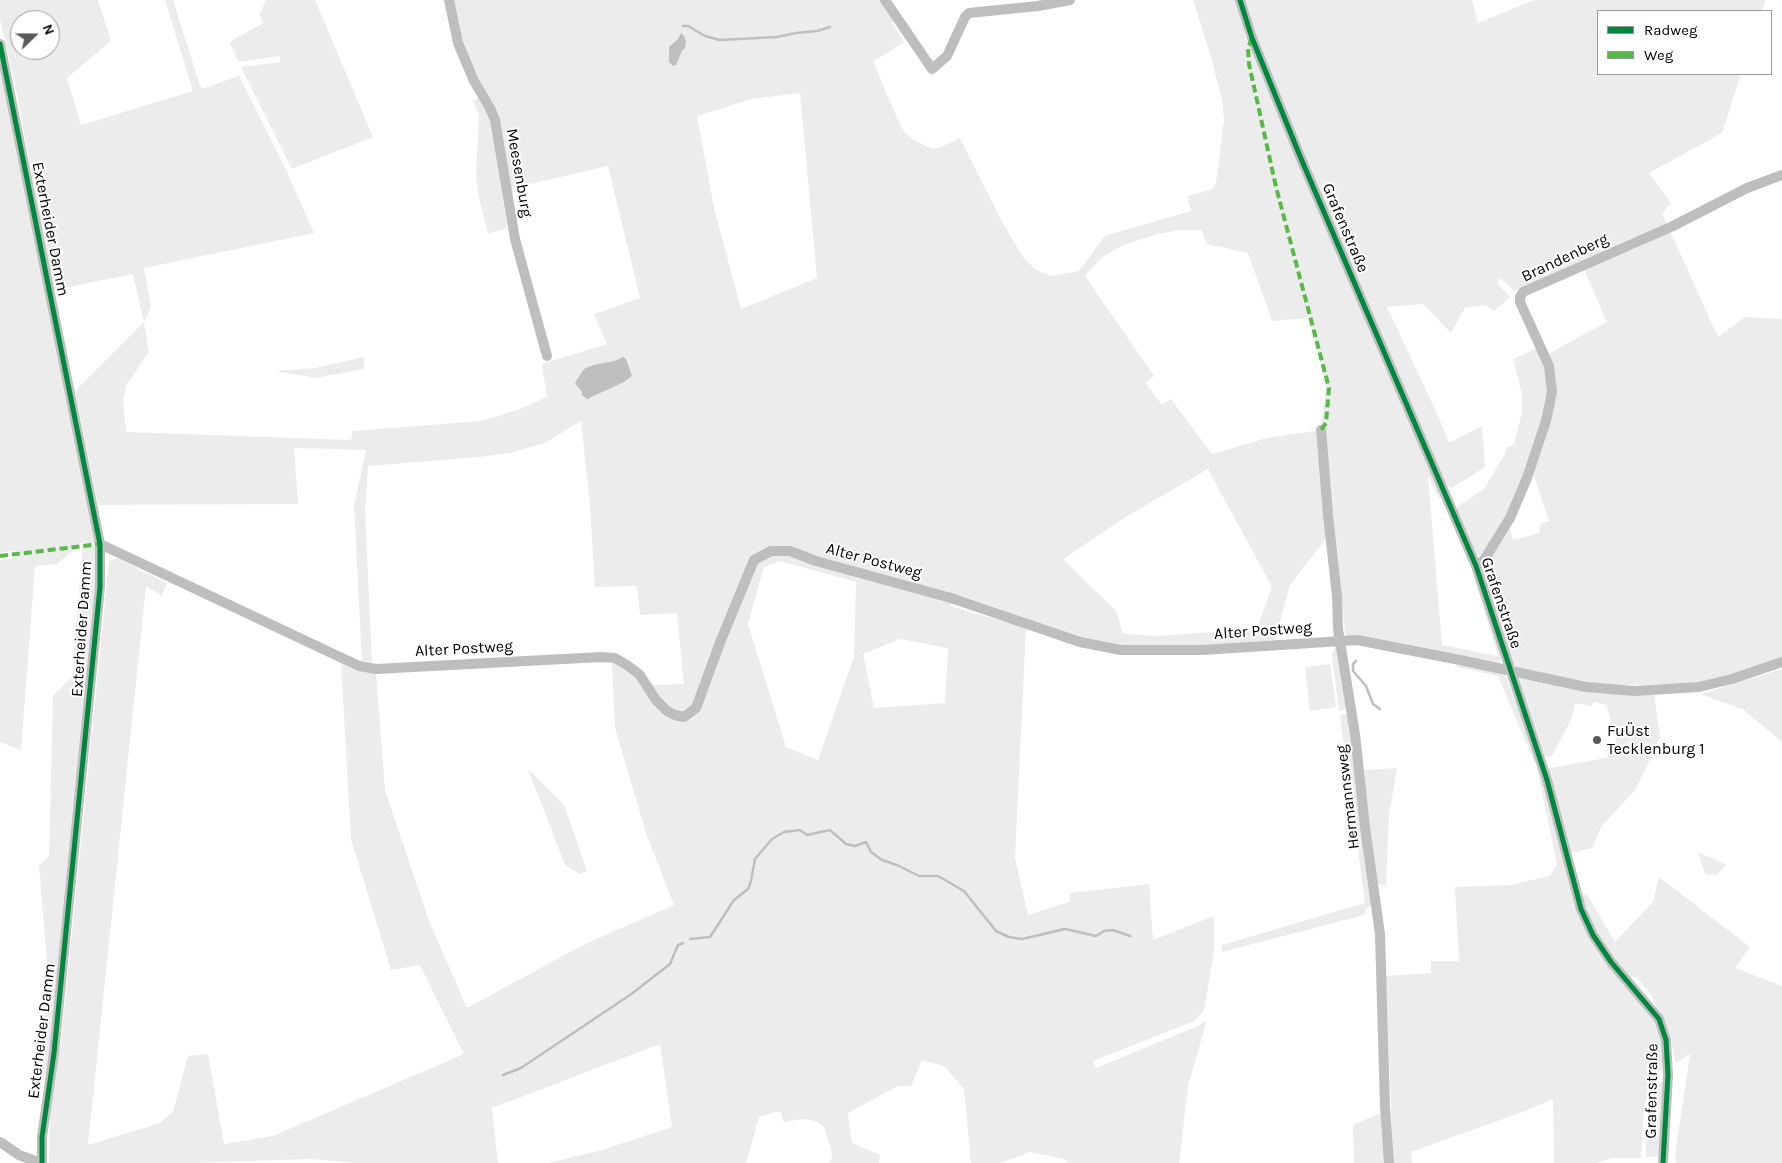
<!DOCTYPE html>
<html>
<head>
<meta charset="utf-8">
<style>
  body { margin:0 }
  #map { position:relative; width:1782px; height:1163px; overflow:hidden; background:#fff; font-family:Karla,sans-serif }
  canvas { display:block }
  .legend { position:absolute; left:1597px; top:10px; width:175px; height:65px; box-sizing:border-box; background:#fff; border:1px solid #999; margin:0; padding:6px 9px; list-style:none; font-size:15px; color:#000 }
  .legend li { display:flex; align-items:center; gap:10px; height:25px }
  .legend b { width:25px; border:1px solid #999 }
  .north { position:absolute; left:10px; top:10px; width:50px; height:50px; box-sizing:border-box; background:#fff; border:1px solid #999; border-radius:50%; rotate:68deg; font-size:14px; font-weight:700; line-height:20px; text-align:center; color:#000 }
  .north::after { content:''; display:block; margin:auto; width:18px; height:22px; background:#595959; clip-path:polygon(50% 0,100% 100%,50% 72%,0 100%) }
</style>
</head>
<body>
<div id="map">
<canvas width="1782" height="1163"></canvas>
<ul class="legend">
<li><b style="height:6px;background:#00873e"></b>Radweg</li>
<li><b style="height:6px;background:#58b947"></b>Weg</li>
</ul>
<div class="north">N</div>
</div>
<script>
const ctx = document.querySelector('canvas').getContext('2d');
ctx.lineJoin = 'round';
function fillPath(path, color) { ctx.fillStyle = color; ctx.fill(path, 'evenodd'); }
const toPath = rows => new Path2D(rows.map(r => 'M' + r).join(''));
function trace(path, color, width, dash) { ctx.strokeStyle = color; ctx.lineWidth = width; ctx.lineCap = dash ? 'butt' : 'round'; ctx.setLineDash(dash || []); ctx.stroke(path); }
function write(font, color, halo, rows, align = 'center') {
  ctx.font = font + ' Karla,sans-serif'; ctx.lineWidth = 4; ctx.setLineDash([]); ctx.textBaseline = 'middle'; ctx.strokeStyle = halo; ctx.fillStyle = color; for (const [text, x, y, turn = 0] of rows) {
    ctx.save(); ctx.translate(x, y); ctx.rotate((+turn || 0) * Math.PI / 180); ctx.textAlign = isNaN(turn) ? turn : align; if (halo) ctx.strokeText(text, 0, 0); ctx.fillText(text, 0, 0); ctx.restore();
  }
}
const green = toPath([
  [0,0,98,0,111,41,67,78,81,125,193,91,165,0,173,0,201,89,239,76,286,170,314,233,144,268,151,307,144,322,149,352,126,386,123,400,126,432,351,440,353,431,481,421,517,410,547,397,542,364,607,344,594,314,640,298,608,166,508,189,481,84,460,36,452,0,881,0,894,17,892,23,904,42,873,62,902,129,911,138,932,149,939,148,960,138,1005,227,1023,257,1036,270,1051,276,1079,271,1105,236,1191,211,1187,196,1213,189,1216,183,1224,120,1222,100,1211,57,1193,0,1237,0,1241,12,1246,40,1253,47,1442,498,1439,499,1428,476,1442,645,1498,656,1474,577,1475,575,1502,657,1499,663,1494,664,1352,638,1345,634,1338,554,1325,463,1328,536,1290,585,1275,640,1215,645,1121,645,1076,636,959,595,950,606,1026,628,1015,858,1028,915,1069,902,1070,893,1149,884,1153,940,1214,916,1214,951,1204,1011,1194,1021,1093,1061,1096,1068,1198,1026,1207,1020,1188,1086,1179,1163,1068,1163,1065,1159,1030,1152,1000,1163,971,1163,964,1089,944,1066,922,1060,911,1086,898,1086,848,1113,852,1143,880,1155,879,1163,829,1163,832,1158,831,1149,824,1127,821,1124,815,1121,804,1119,784,1122,781,1112,776,1112,759,1117,746,1163,548,1163,602,1150,672,1127,660,1044,492,1108,498,1163,357,1163,311,1159,192,1163,49,1163,50,1113,61,1041,109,561,117,558,167,583,162,596,146,586,88,1145,160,1123,173,1112,188,1056,208,1054,224,1144,273,1136,464,1054,420,965,391,970,351,839,341,664,358,671,376,674,385,790,429,921,467,1008,583,945,674,905,647,836,615,728,612,662,642,671,653,685,684,684,677,613,640,615,637,586,595,587,590,505,581,421,545,443,510,453,479,457,368,466,365,511,372,662,362,661,354,505,366,450,294,448,298,504,98,505,75,391,144,322,133,274,53,290,17,94,0,19],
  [20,20,50,20,50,50,20,50],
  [800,93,817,278,741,309,714,208,697,116,752,99],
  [1180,230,1201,230,1207,244,1248,253,1272,321,1308,318,1317,347,1326,389,1320,430,1267,438,1212,454,1171,399,1162,405,1146,383,1154,376,1085,276,1101,258,1123,245,1158,234],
  [1208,469,1272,587,1257,629,1158,636,1123,634,1116,611,1063,559,1124,518],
  [779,561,856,582,854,657,818,760,786,747,748,624,764,567],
  [900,639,948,648,945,703,874,708,863,654],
  [266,0,315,0,373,137,292,169,241,67,281,62,279,56,239,62,230,44,233,40,263,23,260,14],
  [1244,0,1472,0,1478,23,1534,0,1766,0,1762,11,1598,11,1598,74,1741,74,1722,133,1649,173,1671,203,1662,214,1667,225,1514,291,1501,278,1497,283,1510,297,1494,311,1485,305,1465,308,1451,333,1423,304,1387,307,1439,418,1449,443,1482,426,1485,467,1452,488,1446,486,1269,72],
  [0,66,97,553,96,588,47,1075,39,1072,47,963,39,865,49,857,53,696,72,677,83,542,57,564,35,566,21,750,0,742,0,560,16,558,15,551,0,553],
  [481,96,491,117,507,228,488,234,479,198,476,174,479,115,473,101],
  [1670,231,1718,337,1745,317,1782,319,1782,657,1732,675,1699,682,1681,684,1615,685,1592,684,1518,669,1513,664,1483,572,1509,527,1513,540,1539,533,1540,524,1549,521,1533,473,1544,444,1548,425,1546,355,1607,322,1583,267],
  [1537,348,1545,366,1548,395,1541,425,1524,476,1505,519,1480,556,1475,554,1457,511,1458,506,1484,489,1505,454,1507,447,1514,445,1522,412,1522,394,1513,359],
  [364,357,364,369,315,378,276,371,315,368],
  [1335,646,1339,648,1347,707,1345,709,1339,711,1332,656],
  [1330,664,1336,707,1310,711,1305,667],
  [1456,664,1501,671,1505,675,1538,758,1569,881,1582,923,1613,972,1651,1016,1660,1030,1666,1067,1655,1076,1644,1106,1641,1158,1612,1158,1596,1163,1554,1163,1553,1099,1525,1111,1411,1152,1412,1163,1387,1163,1393,1160,1386,976,1431,973,1431,961,1459,961,1455,887,1510,885,1550,876,1557,864,1537,768,1498,676,1457,667],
  [1782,669,1782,742,1744,710,1701,694],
  [1518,678,1597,693,1654,694,1660,738,1636,789,1601,827,1592,848,1571,853,1548,770,1551,768,1606,758,1611,755,1615,748,1616,734,1606,705,1595,702,1591,706,1575,703,1572,718,1552,756,1545,757],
  [1345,714,1348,715,1374,904,1367,908,1364,915,1222,952,1222,945,1365,903,1340,715],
  [1397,768,1389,815,1386,886,1377,883,1363,770],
  [528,769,564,805,587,871,579,874,565,865],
  [1698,852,1726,865,1717,875,1709,875,1705,873],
  [1659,877,1750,947,1735,968,1782,986,1782,1163,1676,1163,1675,1155,1690,1054,1675,1063,1672,1043,1667,1027,1650,993,1636,977,1630,978,1619,964,1598,935,1581,898,1583,894,1587,894,1615,942,1653,902],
  [1659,1082,1663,1082,1660,1157,1646,1157,1646,1131,1650,1101],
  [1378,1114,1383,1117,1385,1163,1354,1163,1353,1125]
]);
const water = toPath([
  [681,33,684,36,686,42,685,48,682,51,676,65,673,66,669,62,669,47,678,39],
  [623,357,626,359,632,376,624,382,587,399,582,395,582,392,575,383,584,369,593,365,615,361]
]);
const stream = toPath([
  [683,26,688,26,705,36,720,40,777,37,796,33,817,31,830,27],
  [1356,661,1353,664,1353,671,1366,686,1373,704,1380,709],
  [690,939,710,937,734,900,748,889,751,881,755,859,772,839,784,832,800,830,807,835,830,830,846,844,855,846,866,842,871,852,882,860,897,865,919,876,938,876,964,891,996,931,1009,937,1022,939,1065,929,1096,936,1104,931,1113,930,1130,936],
  [503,1075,521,1068,630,995,670,964,678,945,683,943]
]);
const minor = toPath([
  [449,0,458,43,474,81,490,108,495,120,515,239,547,356],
  [885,0,932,69,947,56,965,17,969,13,1038,6,1070,0],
  [1240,0,1252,38,1302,161,1476,566,1547,780,1581,909,1593,935,1611,962,1659,1019,1666,1040,1668,1075,1663,1163],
  [0,44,100,544,100,587,54,1053,42,1137,42,1163],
  [1321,430,1328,515,1337,596,1338,629,1355,734,1365,827,1380,934,1385,1107,1389,1163],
  [100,544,359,666,376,669,601,657,615,658,627,665,639,674,656,700,667,711,675,715,684,717,696,708,721,640,754,560,771,551,790,551,816,561,951,598,1080,642,1121,650,1203,650,1357,640,1460,660,1586,687,1634,691,1699,687,1732,679,1782,662],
  [1476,566,1484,560,1510,518,1527,478,1546,421,1552,392,1549,366,1520,302,1520,297,1523,292,1673,226,1747,188,1782,175],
  [0,1142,19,1155,41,1163]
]);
const quiet = toPath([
  [1252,38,1248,48,1249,64,1276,187,1329,388,1326,423,1321,430],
  [0,556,100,544]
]);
const cycleway = toPath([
  [1240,0,1252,38,1302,161,1476,566,1547,780,1581,909,1593,935,1611,962,1659,1019,1666,1040,1668,1075,1663,1163],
  [0,44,100,544,100,587,54,1053,42,1137,42,1163]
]);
const markers = [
  [1597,740,5,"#595959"]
];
const streetNames = [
  ["Meesenburg",519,173,80],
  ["Grafenstraße",1345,228,67],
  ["Exterheider Damm",50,229,79],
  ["Brandenberg",1565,258,-25],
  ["Alter Postweg",874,561,15],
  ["Grafenstraße",1501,603,71],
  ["Exterheider Damm",82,629,-86],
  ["Alter Postweg",1263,631,-4],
  ["Alter Postweg",464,649,-3],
  ["Hermannsweg",1348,797,-97],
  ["Exterheider Damm",42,1031,-83],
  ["Grafenstraße",1652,1091,-89]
];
const poiNames = [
  ["FuÜst",1607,731],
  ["Tecklenburg 1",1607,749]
];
fillPath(green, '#ececec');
fillPath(water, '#bfbfbf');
trace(stream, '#bfbfbf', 2.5);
trace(minor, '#bebebe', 10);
trace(quiet, '#58b947', 4, [8, 4]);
trace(cycleway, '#00873e', 5);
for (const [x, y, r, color] of markers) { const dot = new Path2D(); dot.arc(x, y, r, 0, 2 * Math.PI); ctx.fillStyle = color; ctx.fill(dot); trace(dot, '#fff', 2); }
write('16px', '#000', '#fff', streetNames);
write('16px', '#000', '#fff', poiNames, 'left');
</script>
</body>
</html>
